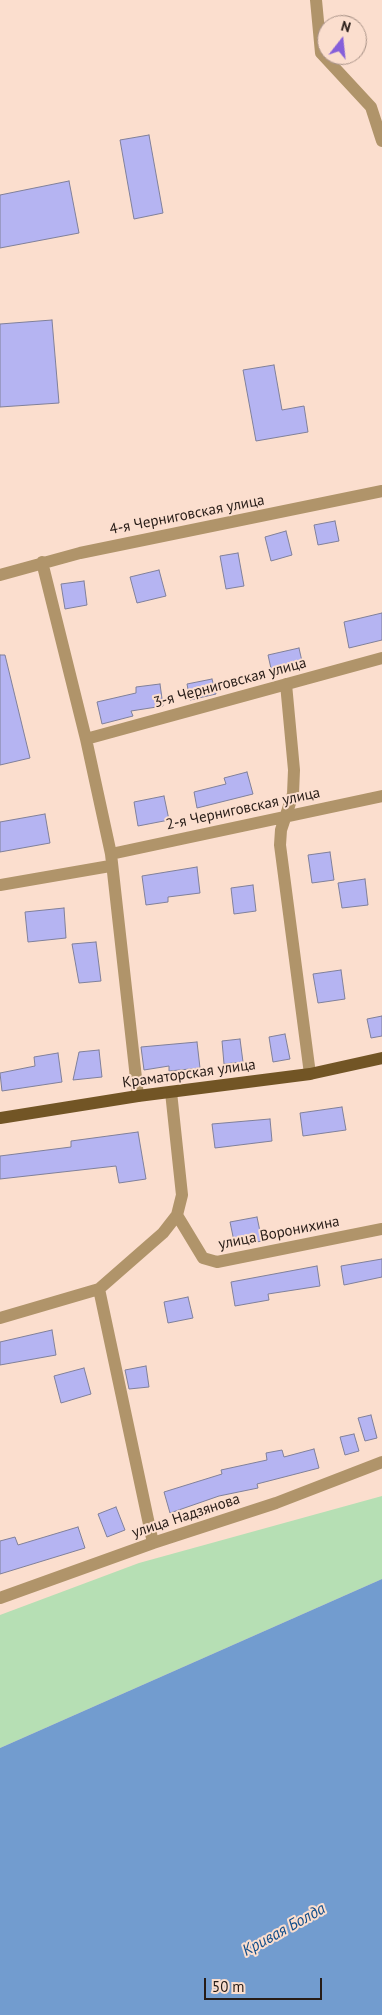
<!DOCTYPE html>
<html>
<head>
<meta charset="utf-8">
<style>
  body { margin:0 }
  #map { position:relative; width:382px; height:2015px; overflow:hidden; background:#fbdece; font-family:"PT Sans",sans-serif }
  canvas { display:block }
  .north { position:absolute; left:317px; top:15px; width:50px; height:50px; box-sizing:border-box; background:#fbdece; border:1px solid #a69085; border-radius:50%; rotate:16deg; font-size:14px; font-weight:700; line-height:20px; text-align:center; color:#271c17 }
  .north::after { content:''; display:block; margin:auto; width:18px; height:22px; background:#855fda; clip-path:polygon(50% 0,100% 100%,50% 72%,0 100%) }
  .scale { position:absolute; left:204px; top:1978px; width:118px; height:22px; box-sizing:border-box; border:2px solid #271c17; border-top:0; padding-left:6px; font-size:15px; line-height:18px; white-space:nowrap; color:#271c17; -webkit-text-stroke:4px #fbdece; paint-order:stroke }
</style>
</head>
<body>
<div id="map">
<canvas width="382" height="2015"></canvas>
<div class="north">N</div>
<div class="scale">50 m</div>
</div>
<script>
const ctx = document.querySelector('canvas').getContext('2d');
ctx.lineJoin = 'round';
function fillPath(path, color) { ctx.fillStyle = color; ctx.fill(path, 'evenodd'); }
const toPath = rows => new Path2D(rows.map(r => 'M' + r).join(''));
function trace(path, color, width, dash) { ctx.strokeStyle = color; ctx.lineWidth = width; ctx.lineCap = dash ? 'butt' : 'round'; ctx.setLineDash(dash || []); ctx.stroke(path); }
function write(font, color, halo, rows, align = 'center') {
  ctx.font = font + ' "PT Sans",sans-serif'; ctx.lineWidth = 4; ctx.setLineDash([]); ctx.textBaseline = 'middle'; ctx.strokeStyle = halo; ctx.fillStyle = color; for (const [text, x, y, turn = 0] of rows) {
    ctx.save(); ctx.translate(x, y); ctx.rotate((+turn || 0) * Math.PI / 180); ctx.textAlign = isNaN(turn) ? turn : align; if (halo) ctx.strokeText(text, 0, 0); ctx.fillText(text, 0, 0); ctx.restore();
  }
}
const green = toPath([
  [382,1496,382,1579,0,1748,0,1615,139,1563]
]);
const water = toPath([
  [382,1579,382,2015,0,2015,0,1748]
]);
const building = toPath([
  [149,135,163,213,134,219,120,140,149,135],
  [69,181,79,233,0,248,0,195,69,181],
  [52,320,59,403,0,407,0,324,52,320],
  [274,365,282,410,304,406,308,432,256,441,243,370,274,365],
  [335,521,339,541,318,545,314,525,335,521],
  [286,531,292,555,271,561,265,537,286,531],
  [238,553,244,586,226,589,220,556,238,553],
  [159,570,166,596,137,603,130,577,159,570],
  [84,581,87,605,65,609,61,584,84,581],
  [382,613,382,640,349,648,344,622,382,613],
  [299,648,303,666,272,673,268,655,299,648],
  [0,655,5,655,30,758,0,765,0,655],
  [212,679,216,694,190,700,187,684,212,679],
  [160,684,163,706,131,711,133,716,102,724,97,702,136,693,136,687,160,684],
  [247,772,253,794,197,808,194,792,226,784,224,778,247,772],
  [164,796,169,820,138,826,134,802,164,796],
  [45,814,50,843,0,852,0,822,45,814],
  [330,852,334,880,312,883,308,855,330,852],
  [197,867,200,893,168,897,168,902,146,905,142,876,197,867],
  [365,879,368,905,342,908,338,883,365,879],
  [253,885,256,911,234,914,231,888,253,885],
  [64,908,66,938,28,942,25,912,64,908],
  [96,942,101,981,79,983,72,944,96,942],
  [341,970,345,999,318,1003,313,974,341,970],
  [382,1016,382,1036,371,1038,367,1019,382,1016],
  [285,1034,290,1059,273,1062,269,1037,285,1034],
  [240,1039,243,1062,224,1064,222,1041,240,1039],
  [197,1042,200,1068,169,1071,169,1066,144,1070,141,1047,197,1042],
  [99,1050,102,1077,73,1080,79,1052,99,1050],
  [58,1053,62,1082,2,1091,0,1073,35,1066,34,1057,58,1053],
  [342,1107,346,1130,303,1136,300,1113,342,1107],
  [270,1119,272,1141,215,1148,212,1124,270,1119],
  [138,1132,146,1179,119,1183,116,1166,0,1179,0,1156,71,1147,71,1141,138,1132],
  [257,1217,262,1241,235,1246,230,1222,257,1217],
  [382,1259,382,1277,344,1285,341,1266,382,1259],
  [317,1266,320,1286,268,1294,269,1300,235,1306,231,1282,317,1266],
  [188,1297,193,1318,168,1323,164,1302,188,1297],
  [52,1330,56,1355,0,1365,0,1342,52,1330],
  [146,1366,149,1387,129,1389,125,1370,146,1366],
  [84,1368,91,1394,61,1403,54,1376,84,1368],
  [371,1415,377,1438,365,1441,358,1418,371,1415],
  [354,1434,359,1451,345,1455,340,1437,354,1434],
  [314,1449,319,1468,257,1484,258,1488,219,1496,170,1513,164,1492,222,1474,221,1470,267,1460,266,1453,282,1450,284,1457,314,1449],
  [116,1507,125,1530,107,1537,98,1514,116,1507],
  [78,1527,85,1548,0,1574,0,1541,15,1537,18,1545,78,1527]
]);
const minor = toPath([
  [316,0,321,53,371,107,382,141],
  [42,562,86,739,111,854,138,1096],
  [0,575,80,553,382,491],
  [286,684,294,770,293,794,281,830,280,845,310,1074],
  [86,739,382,658],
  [111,854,382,796],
  [0,885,110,866],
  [177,1215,203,1258,217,1262,382,1229],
  [0,1318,99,1289],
  [153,1543,99,1289,163,1233,177,1215,182,1195,171,1092],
  [0,1598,153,1543,276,1503,382,1462]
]);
const primary = toPath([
  [0,1118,138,1096,310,1074,382,1058]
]);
const streetNames = [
  ["4-я Черниговская улица",187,515,-11],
  ["3-я Черниговская улица",230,683,-15],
  ["2-я Черниговская улица",243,809,-12],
  ["Краматорская улица",189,1074,-8],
  ["улица Воронихина",279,1233,-11],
  ["улица Надзянова",186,1516,-18]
];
const waterNames = [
  ["Кривая Болда",284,1930,-29]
];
fillPath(green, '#b6dfb4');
fillPath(water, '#729ccf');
fillPath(building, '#b5b4f2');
trace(building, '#80809a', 1);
trace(minor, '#b0946a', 12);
trace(primary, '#725525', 12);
write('15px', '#271c17', '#fbdece', streetNames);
write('italic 16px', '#114d8a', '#fbdece', waterNames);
</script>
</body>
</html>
